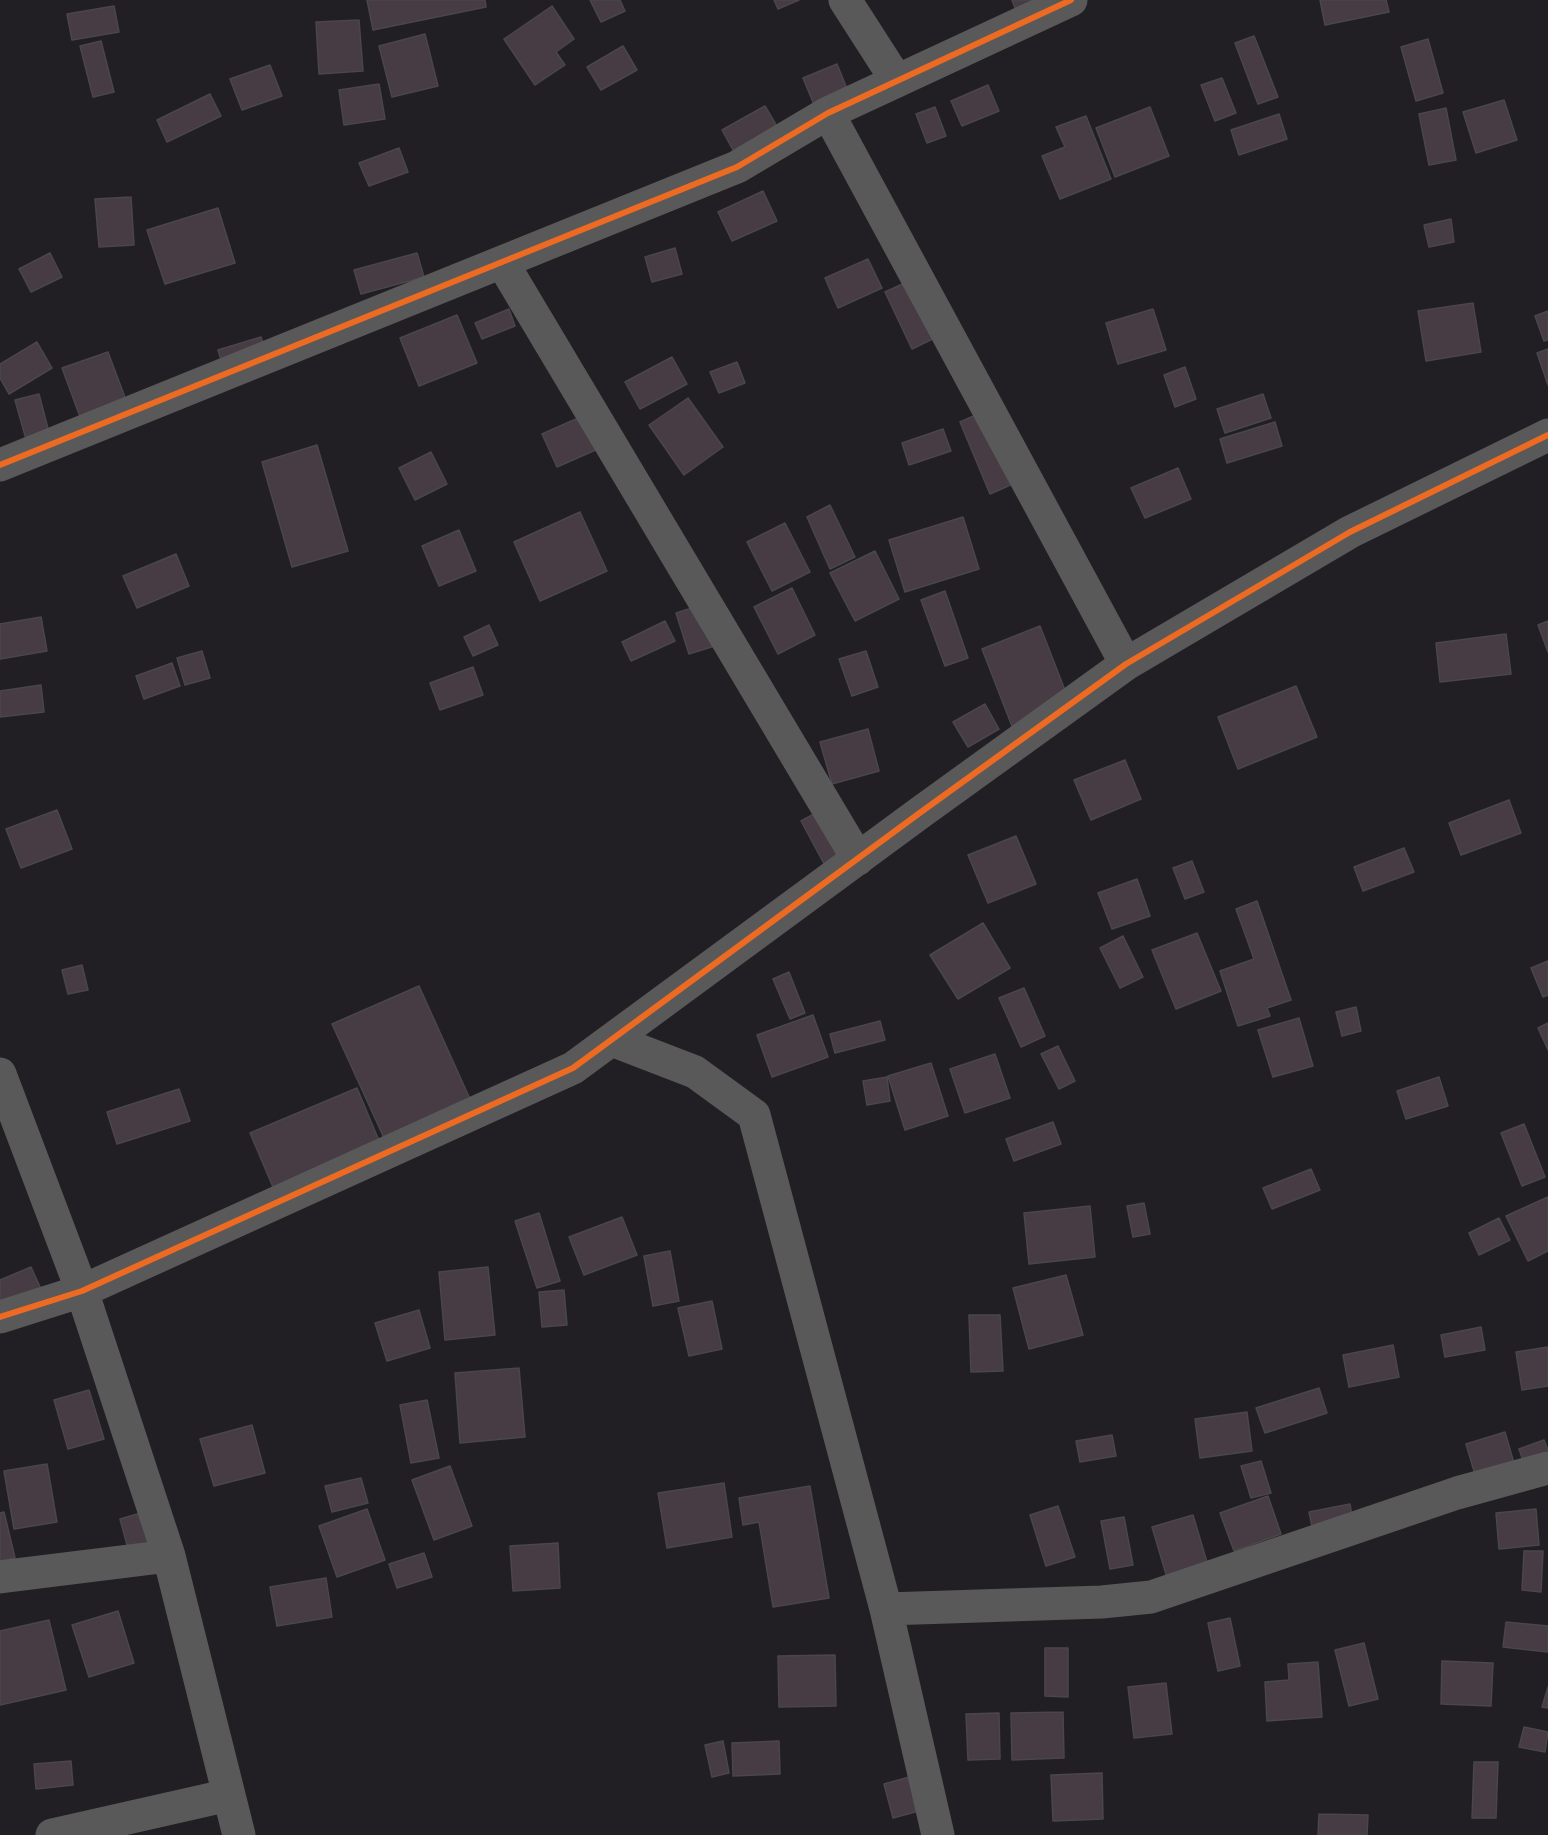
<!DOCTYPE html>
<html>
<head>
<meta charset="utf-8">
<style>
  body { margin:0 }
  canvas { display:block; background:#211f23 }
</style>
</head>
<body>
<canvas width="1548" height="1835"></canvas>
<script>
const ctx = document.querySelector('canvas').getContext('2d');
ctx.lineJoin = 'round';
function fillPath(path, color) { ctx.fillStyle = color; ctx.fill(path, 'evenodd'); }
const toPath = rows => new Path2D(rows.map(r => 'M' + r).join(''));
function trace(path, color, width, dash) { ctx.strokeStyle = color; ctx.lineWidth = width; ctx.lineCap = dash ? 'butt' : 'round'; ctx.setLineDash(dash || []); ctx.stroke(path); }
const building = toPath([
  [367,0,485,0,486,7,373,30,367,0],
  [590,0,620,0,625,11,601,22,590,0],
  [774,0,799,0,778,9,774,0],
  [1012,0,1036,0,1015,8,1012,0],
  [1320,0,1386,0,1389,12,1325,25,1320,0],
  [114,6,119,32,72,40,67,14,114,6],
  [552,6,574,39,556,52,565,65,535,85,504,39,552,6],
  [359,20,363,71,319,74,316,22,359,20],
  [425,34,438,86,392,97,379,46,425,34],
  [1254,36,1278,97,1258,104,1235,43,1254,36],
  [1428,39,1443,93,1416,101,1401,47,1428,39],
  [101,41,114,92,93,97,80,46,101,41],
  [623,46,637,70,601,90,587,67,623,46],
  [837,64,854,106,820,119,803,78,837,64],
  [270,65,282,96,242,110,230,79,270,65],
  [1222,78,1236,113,1215,121,1201,85,1222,78],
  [379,84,385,119,344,125,339,90,379,84],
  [988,85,999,111,962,126,951,101,988,85],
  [210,94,221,116,167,142,157,120,210,94],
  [1504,100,1517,140,1476,153,1463,112,1504,100],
  [765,106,782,135,738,159,722,130,765,106],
  [935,107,946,136,927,143,916,114,935,107],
  [1150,107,1169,156,1115,177,1096,128,1150,107],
  [1446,108,1456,160,1429,165,1419,114,1446,108],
  [1279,114,1287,139,1239,155,1231,130,1279,114],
  [1086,116,1111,179,1060,199,1042,156,1065,147,1056,127,1086,116],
  [399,148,408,172,369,186,359,163,399,148],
  [763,191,777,221,732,241,718,212,763,191],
  [131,197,134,245,99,247,95,199,131,197],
  [218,208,235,263,165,284,147,230,218,208],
  [1451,219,1454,242,1429,247,1424,225,1451,219],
  [675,248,682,274,652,282,645,257,675,248],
  [50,253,62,277,31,292,19,269,50,253],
  [417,253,424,277,361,294,354,270,417,253],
  [868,259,882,288,838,308,825,278,868,259],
  [922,275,949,331,912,349,885,292,922,275],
  [1473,303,1481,352,1426,361,1418,311,1473,303],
  [509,309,515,326,482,339,475,323,509,309],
  [1153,309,1166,350,1118,364,1106,323,1153,309],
  [1548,311,1548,340,1544,341,1535,316,1548,311],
  [457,315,477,363,419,386,400,338,457,315],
  [261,337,268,360,225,373,218,350,261,337],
  [37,342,52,368,9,394,0,378,0,364,37,342],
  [1548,349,1548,385,1537,353,1548,349],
  [108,352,132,416,86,433,62,368,108,352],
  [672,357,687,384,640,409,625,382,672,357],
  [737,362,745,383,719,393,710,372,737,362],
  [1185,367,1196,399,1175,407,1164,375,1185,367],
  [39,394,52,444,29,450,15,400,39,394],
  [1263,394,1271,418,1225,433,1217,409,1263,394],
  [688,398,723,447,684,475,649,425,688,398],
  [594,411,609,444,557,467,542,434,594,411],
  [985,411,1015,483,990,494,960,422,985,411],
  [1275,422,1282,446,1227,463,1220,439,1275,422],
  [943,429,951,451,909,465,902,443,943,429],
  [317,445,348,551,292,567,262,462,317,445],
  [431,452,447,484,415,500,399,468,431,452],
  [1178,468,1191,499,1145,518,1131,488,1178,468],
  [830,505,855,557,830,569,807,517,830,505],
  [580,512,607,571,540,601,514,542,580,512],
  [963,517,979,569,905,592,889,540,963,517],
  [785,523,810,572,772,591,747,542,785,523],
  [459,530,476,571,439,586,422,546,459,530],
  [875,551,899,599,855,621,830,573,875,551],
  [176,554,189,586,137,608,123,576,176,554],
  [792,588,815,635,778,654,754,607,792,588],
  [945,591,968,658,945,666,921,600,945,591],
  [708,603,721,644,689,654,676,613,708,603],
  [41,617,47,651,0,659,0,624,41,617],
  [665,621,675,641,631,661,622,642,665,621],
  [1548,621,1548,652,1538,625,1548,621],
  [489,625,498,645,473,656,464,637,489,625],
  [1040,626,1075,716,1017,739,982,649,1040,626],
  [1506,634,1511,674,1440,682,1436,643,1506,634],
  [202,651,210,678,185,685,177,658,202,651],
  [866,651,878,687,852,696,839,659,866,651],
  [172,663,180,686,144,699,136,676,172,663],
  [473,667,483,695,440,710,430,683,473,667],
  [41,685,44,712,0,717,0,691,41,685],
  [1296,686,1317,737,1238,769,1218,717,1296,686],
  [985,704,999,729,968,747,953,722,985,704],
  [868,729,879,771,832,784,820,742,868,729],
  [1125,760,1141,799,1091,820,1074,780,1125,760],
  [1509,800,1521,833,1461,855,1449,823,1509,800],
  [827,807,855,859,829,873,801,821,827,807],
  [57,810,72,849,21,868,6,829,57,810],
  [1016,836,1036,884,988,903,968,855,1016,836],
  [1404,848,1414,872,1363,891,1354,867,1404,848],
  [1192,861,1204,892,1185,899,1173,868,1192,861],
  [1137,879,1150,916,1112,929,1098,893,1137,879],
  [1257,901,1291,1000,1267,1008,1270,1016,1238,1026,1220,971,1254,959,1236,909,1257,901],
  [983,923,1010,968,958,999,930,955,983,923],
  [1197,933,1221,991,1176,1009,1152,950,1197,933],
  [1123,936,1143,977,1120,988,1100,948,1123,936],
  [1548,961,1548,995,1543,997,1531,968,1548,961],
  [82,965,88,990,68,994,62,970,82,965],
  [789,972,805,1013,790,1019,773,979,789,972],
  [419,986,475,1110,389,1149,332,1024,419,986],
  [1024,988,1045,1036,1021,1047,999,998,1024,988],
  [1356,1007,1361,1031,1342,1036,1336,1012,1356,1007],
  [813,1015,828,1057,772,1077,757,1035,813,1015],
  [1299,1018,1313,1066,1273,1077,1258,1030,1299,1018],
  [880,1021,885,1040,835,1053,830,1034,880,1021],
  [1548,1023,1548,1050,1538,1028,1548,1023],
  [1058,1046,1075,1081,1059,1089,1041,1054,1058,1046],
  [995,1054,1010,1098,965,1113,950,1069,995,1054],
  [931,1063,948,1116,905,1130,888,1076,931,1063],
  [887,1077,890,1101,867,1105,863,1081,887,1077],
  [1439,1077,1448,1106,1406,1119,1397,1091,1439,1077],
  [357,1088,385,1155,278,1199,250,1133,357,1088],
  [179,1089,190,1121,117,1144,107,1112,179,1089],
  [1053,1122,1061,1144,1014,1161,1006,1139,1053,1122],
  [1524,1124,1545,1177,1522,1186,1501,1133,1524,1124],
  [1311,1169,1320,1190,1272,1209,1263,1188,1311,1169],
  [1548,1197,1548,1251,1528,1261,1506,1216,1548,1197],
  [1144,1203,1150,1234,1133,1237,1127,1206,1144,1203],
  [1090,1206,1095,1257,1029,1264,1024,1213,1090,1206],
  [539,1213,560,1281,537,1288,515,1221,539,1213],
  [622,1217,637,1255,584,1275,569,1237,622,1217],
  [1499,1218,1510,1240,1479,1255,1469,1233,1499,1218],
  [670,1251,679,1301,653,1306,644,1256,670,1251],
  [31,1267,41,1289,0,1306,0,1280,31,1267],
  [488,1267,495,1335,445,1340,439,1272,488,1267],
  [1066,1275,1083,1335,1029,1349,1013,1288,1066,1275],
  [564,1290,567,1325,542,1327,539,1292,564,1290],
  [712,1301,722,1349,689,1356,678,1308,712,1301],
  [419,1310,430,1348,387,1361,375,1323,419,1310],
  [969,1315,1000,1315,1003,1371,971,1372,969,1315],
  [1481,1327,1485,1350,1445,1357,1441,1335,1481,1327],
  [1393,1345,1399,1377,1349,1387,1343,1355,1393,1345],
  [1548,1347,1548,1386,1522,1390,1516,1352,1548,1347],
  [519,1368,525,1437,460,1443,455,1373,519,1368],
  [1319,1388,1327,1413,1265,1433,1256,1408,1319,1388],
  [89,1390,104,1439,68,1449,54,1400,89,1390],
  [427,1400,439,1458,411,1463,400,1405,427,1400],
  [1247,1412,1252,1451,1200,1458,1195,1419,1247,1412],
  [252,1425,265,1473,214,1486,200,1439,252,1425],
  [1505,1432,1518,1477,1479,1488,1466,1444,1505,1432],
  [1112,1435,1116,1456,1080,1462,1076,1441,1112,1435],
  [1544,1440,1548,1450,1548,1459,1525,1466,1519,1449,1544,1440],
  [1261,1461,1271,1493,1251,1498,1241,1466,1261,1461],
  [47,1464,57,1522,14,1529,4,1471,47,1464],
  [450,1466,472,1526,434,1540,412,1480,450,1466],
  [361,1478,368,1503,332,1512,325,1486,361,1478],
  [724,1483,732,1537,667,1548,658,1493,724,1483],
  [810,1486,829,1598,773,1607,759,1522,743,1525,739,1498,810,1486],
  [1268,1496,1281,1534,1234,1551,1220,1513,1268,1496],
  [1350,1504,1354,1528,1314,1536,1309,1512,1350,1504],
  [1058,1506,1075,1557,1046,1566,1030,1515,1058,1506],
  [367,1509,385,1560,337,1577,319,1526,367,1509],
  [1536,1509,1539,1545,1499,1549,1496,1513,1536,1509],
  [4,1512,15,1558,0,1561,0,1513,4,1512],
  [144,1512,154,1550,130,1556,120,1519,144,1512],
  [1193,1515,1209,1569,1168,1581,1152,1527,1193,1515],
  [1124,1517,1133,1565,1110,1569,1101,1521,1124,1517],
  [558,1543,560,1588,513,1591,510,1546,558,1543],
  [1524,1551,1543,1551,1541,1592,1522,1590,1524,1551],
  [424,1553,432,1577,397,1588,389,1564,424,1553],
  [326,1578,332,1617,277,1626,270,1587,326,1578],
  [118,1611,134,1663,89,1677,72,1625,118,1611],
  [1230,1618,1240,1666,1218,1671,1208,1623,1230,1618],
  [49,1620,66,1690,0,1705,0,1631,49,1620],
  [1506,1622,1548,1626,1548,1652,1503,1647,1506,1622],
  [1364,1643,1378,1699,1349,1706,1335,1650,1364,1643],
  [1045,1648,1068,1648,1068,1697,1045,1696,1045,1648],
  [835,1655,836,1706,779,1707,778,1656,835,1655],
  [1442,1661,1493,1663,1491,1706,1441,1704,1442,1661],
  [1318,1662,1322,1717,1267,1721,1265,1682,1289,1680,1288,1664,1318,1662],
  [1166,1683,1172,1734,1134,1738,1128,1687,1166,1683],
  [1548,1687,1548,1708,1542,1707,1548,1687],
  [1063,1712,1064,1758,1012,1760,1011,1713,1063,1712],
  [999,1713,1000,1759,968,1760,966,1714,999,1713],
  [1524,1727,1548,1732,1545,1752,1519,1747,1524,1727],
  [723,1741,729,1773,712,1777,705,1745,723,1741],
  [779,1741,780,1774,733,1776,732,1743,779,1741],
  [71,1761,73,1785,36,1789,34,1764,71,1761],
  [1474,1762,1498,1762,1496,1818,1472,1818,1474,1762],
  [931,1771,941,1805,893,1818,884,1784,931,1771],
  [1102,1773,1103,1819,1053,1821,1051,1775,1102,1773],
  [1319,1814,1368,1815,1367,1835,1318,1835,1319,1814]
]);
const minor = toPath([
  [845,0,897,81],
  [828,113,1126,664],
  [502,262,858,859],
  [0,465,737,167,828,113,1071,0],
  [612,1040,695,1072,754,1115,886,1609,938,1835],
  [0,1074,82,1291,169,1556,239,1835],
  [0,1317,82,1291,573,1068,921,812,1126,664,1350,532,1548,435],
  [0,1577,169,1556],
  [886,1609,1102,1602,1151,1597,1457,1493,1548,1468],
  [52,1835,229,1795]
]);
const cycleway = toPath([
  [0,465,737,167,828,113,1071,0],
  [0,1317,82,1291,573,1068,921,812,1126,664,1350,532,1548,435]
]);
fillPath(building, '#473b44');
trace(building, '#49474a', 1.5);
trace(minor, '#5a5959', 33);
trace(cycleway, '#ed6a23', 6);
</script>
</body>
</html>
